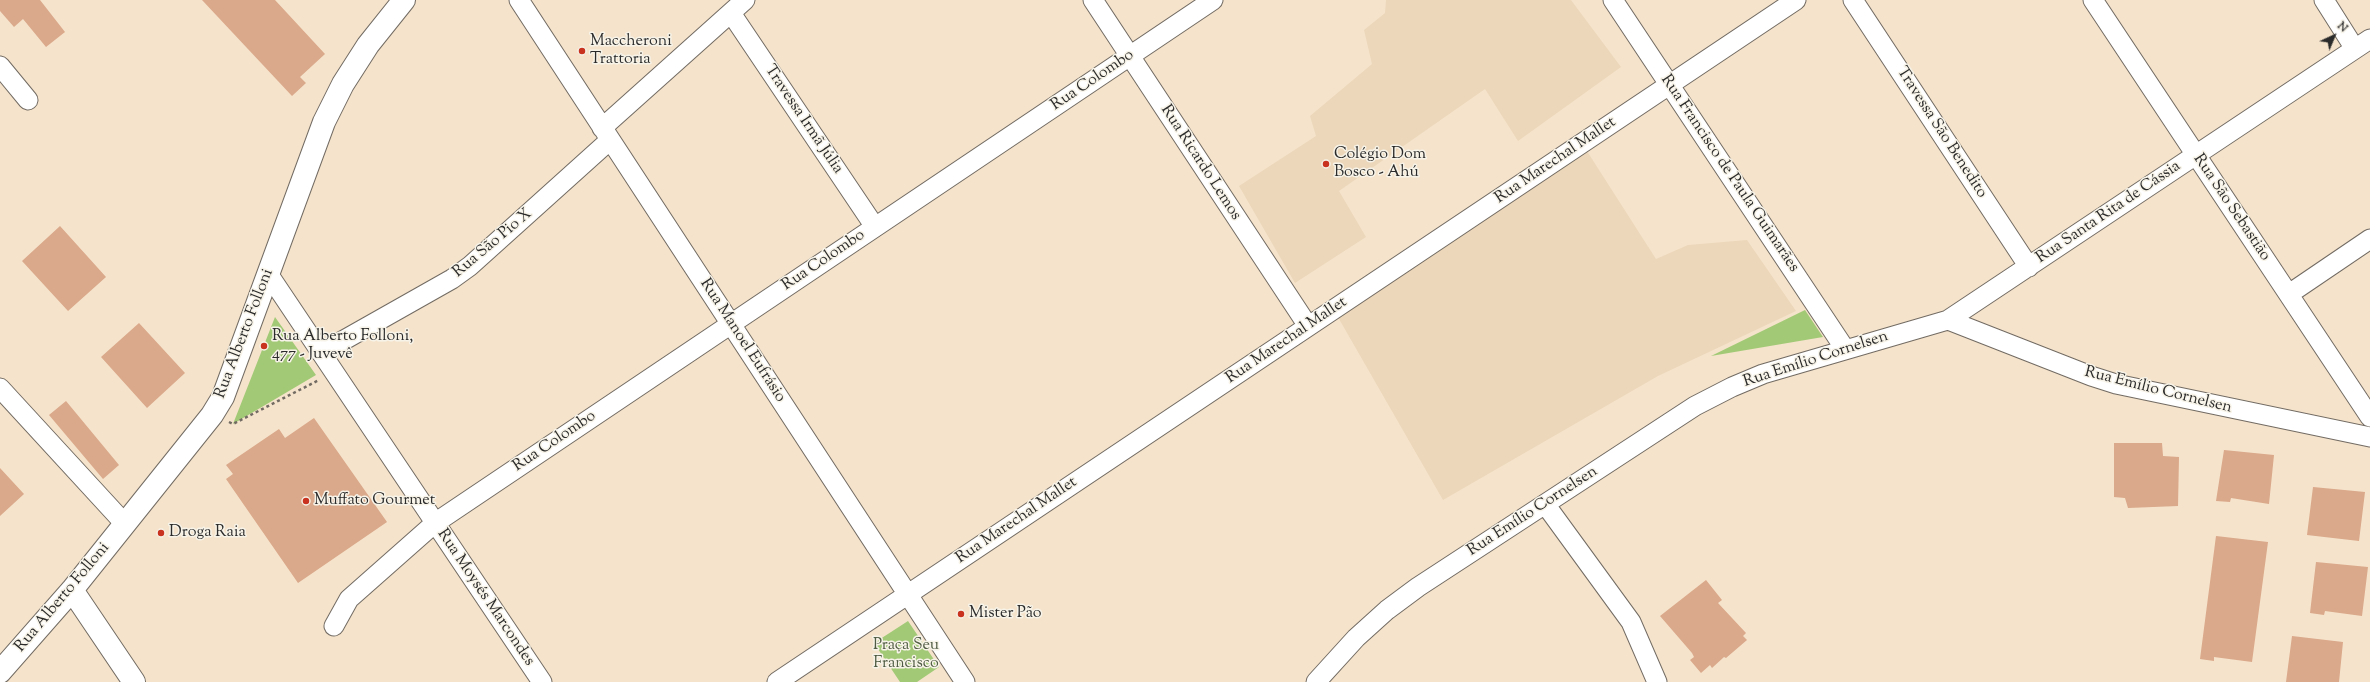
<!DOCTYPE html>
<html>
<head>
<meta charset="utf-8">
<style>
  body { margin:0 }
  #map { position:relative; width:2370px; height:682px; overflow:hidden; background:#f5e3cb; font-family:"Sorts Mill Goudy",serif }
  canvas { display:block }
  .north { position:absolute; left:2314px; top:16px; width:40px; height:40px; -webkit-text-stroke:3px #f7f3e8; paint-order:stroke; rotate:44deg; font-size:11px; font-weight:700; line-height:16px; text-align:center; color:#2b2b2b }
  .north::after { content:''; display:block; margin:auto; width:14px; height:18px; background:#2b2b2b; clip-path:polygon(50% 0,100% 100%,50% 72%,0 100%) }
</style>
</head>
<body>
<div id="map">
<canvas width="2370" height="682"></canvas>
<div class="north">N</div>
</div>
<script>
const ctx = document.querySelector('canvas').getContext('2d');
ctx.lineJoin = 'round';
function fillPath(path, color) { ctx.fillStyle = color; ctx.fill(path, 'evenodd'); }
const toPath = rows => new Path2D(rows.map(r => 'M' + r).join(''));
function trace(path, color, width, dash) { ctx.strokeStyle = color; ctx.lineWidth = width; ctx.lineCap = dash ? 'butt' : 'round'; ctx.setLineDash(dash || []); ctx.stroke(path); }
function write(font, color, halo, rows, align = 'center') {
  ctx.font = font + ' "Sorts Mill Goudy",serif'; ctx.lineWidth = 3; ctx.setLineDash([]); ctx.textBaseline = 'middle'; ctx.strokeStyle = halo; ctx.fillStyle = color; for (const [text, x, y, turn = 0] of rows) {
    ctx.save(); ctx.translate(x, y); ctx.rotate((+turn || 0) * Math.PI / 180); ctx.textAlign = isNaN(turn) ? turn : align; if (halo) ctx.strokeText(text, 0, 0); ctx.fillText(text, 0, 0); ctx.restore();
  }
}
const built = toPath([
  [1386,0,1571,0,1621,67,1518,141,1485,89,1339,191,1366,237,1295,283,1239,186,1316,136,1310,116,1372,64,1364,30,1385,13],
  [1585,148,1656,259,1688,245,1747,240,1796,311,1658,376,1443,500,1335,312]
]);
const green = toPath([
  [1805,310,1823,337,1711,356],
  [275,317,316,375,233,424],
  [908,621,939,667,917,682,900,682,874,643]
]);
const building = toPath([
  [0,0,40,0,65,32,46,47,23,19,14,27,0,11],
  [202,0,275,0,325,54,300,77,306,83,292,96],
  [60,226,106,277,68,311,22,261],
  [139,323,185,373,147,408,101,357],
  [66,401,119,465,103,479,49,415],
  [314,418,387,522,298,583,226,479,233,474,226,465,279,429,285,438],
  [2114,443,2162,443,2163,456,2179,457,2178,506,2128,508,2125,498,2114,497],
  [2224,450,2274,455,2269,504,2231,498,2230,502,2216,501],
  [0,468,24,494,0,516],
  [2313,487,2365,492,2359,541,2307,535],
  [2216,536,2268,542,2252,662,2214,657,2214,661,2200,659],
  [2316,562,2368,567,2362,616,2325,611,2324,615,2310,613],
  [1706,580,1722,600,1718,603,1746,633,1743,636,1747,640,1726,658,1724,657,1712,668,1710,665,1701,673,1690,660,1694,657,1692,653,1660,616],
  [2292,636,2343,642,2339,682,2286,682]
]);
const path = toPath([
  [229,422,233,424,319,380]
]);
const minor = toPath([
  [519,0,965,682],
  [1093,0,1308,326],
  [1613,0,1845,349],
  [1853,0,2029,267],
  [2093,0,2370,417],
  [2324,0,2355,49],
  [731,13,875,227],
  [0,66,28,100],
  [602,128,745,0],
  [269,275,542,682],
  [2289,294,2370,239],
  [1948,320,2370,39],
  [321,353,452,279,470,266,610,140],
  [0,388,125,524],
  [1545,504,1631,622,1657,682],
  [334,626,349,599,435,523,1213,0],
  [777,682,1796,0],
  [1316,682,1356,638,1387,610,1418,587,1695,406,1732,387,1763,374,1948,320,2091,376,2116,384,2370,437]
]);
const major = toPath([
  [72,590,134,682],
  [0,672,72,590,212,415,223,397,324,122,343,84,368,45,404,0]
]);
const markers = [
  [582,51,4,"#c8321e"],
  [1326,164,4,"#c8321e"],
  [264,346,4,"#c8321e"],
  [306,501,4,"#c8321e"],
  [161,533,4,"#c8321e"],
  [961,614,4,"#c8321e"]
];
const poiNames = [
  ["Maccheroni",590,42],
  ["Trattoria",590,60],
  ["Colégio Dom",1334,155],
  ["Bosco - Ahú",1334,173],
  ["Rua Alberto Folloni,",272,337],
  ["477 - Juvevê",272,355],
  ["Muffato Gourmet",314,501],
  ["Droga Raia",169,533],
  ["Mister Pão",969,614]
];
const streetNames = [
  ["Rua Colombo",1093,81,-34],
  ["Travessa Irmã Júlia",803,120,56],
  ["Travessa São Benedito",1941,133,57],
  ["Rua Marechal Mallet",1556,161,-34],
  ["Rua Ricardo Lemos",1200,163,57],
  ["Rua Francisco de Paula Guimarães",1729,174,56],
  ["Rua São Sebastião",2231,208,56],
  ["Rua Santa Rita de Cássia",2109,213,-34],
  ["Rua São Pio X",493,244,-40],
  ["Rua Colombo",824,261,-34],
  ["Rua Alberto Folloni",245,334,-69],
  ["Rua Manoel Eufrásio",742,341,57],
  ["Rua Marechal Mallet",1287,341,-34],
  ["Rua Emílio Cornelsen",1816,360,-18],
  ["Rua Emílio Cornelsen",2158,391,14],
  ["Rua Colombo",555,442,-34],
  ["Rua Emílio Cornelsen",1533,512,-33],
  ["Rua Marechal Mallet",1017,521,-34],
  ["Rua Alberto Folloni",63,598,-50],
  ["Rua Moysés Marcondes",485,598,56]
];
const parkNames = [
  ["Praça Seu",906,646],
  ["Francisco",906,664]
];
fillPath(built, '#ecd7ba');
fillPath(green, '#a2ca76');
fillPath(building, '#daa88a');
trace(minor, '#726b63', 21);
trace(major, '#726b63', 24);
trace(path, '#726b63', 2.5, [3, 3]);
trace(minor, '#fff', 19);
trace(major, '#fff', 22);
for (const [x, y, r, color] of markers) { const dot = new Path2D(); dot.arc(x, y, r, 0, 2 * Math.PI); ctx.fillStyle = color; ctx.fill(dot); trace(dot, '#f7f3e8', 1.5); }
write('16px', '#2b2b2b', '#f7f3e8', poiNames, 'left');
write('16px', '#2b2b2b', '#f7f3e8', streetNames);
write('16px', '#4f5b42', '#f7f3e8', parkNames);
</script>
</body>
</html>
